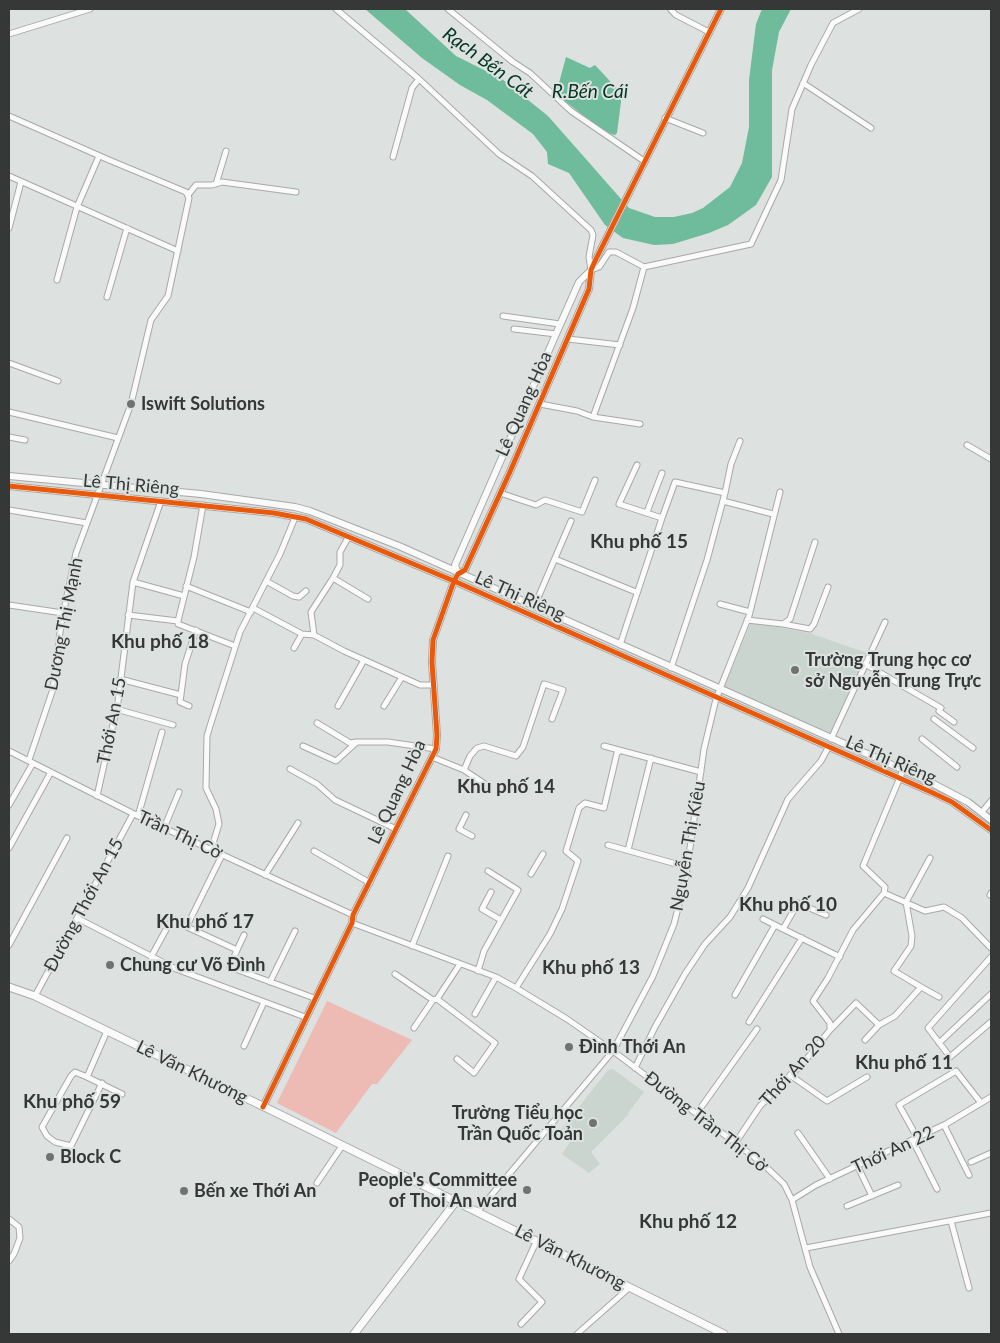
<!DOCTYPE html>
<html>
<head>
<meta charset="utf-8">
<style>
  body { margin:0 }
  #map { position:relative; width:1000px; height:1343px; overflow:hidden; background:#dde1df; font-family:Lato,sans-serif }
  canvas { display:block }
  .frame { position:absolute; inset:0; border:10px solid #363837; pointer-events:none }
</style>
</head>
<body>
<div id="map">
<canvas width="1000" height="1343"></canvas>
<div class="frame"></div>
</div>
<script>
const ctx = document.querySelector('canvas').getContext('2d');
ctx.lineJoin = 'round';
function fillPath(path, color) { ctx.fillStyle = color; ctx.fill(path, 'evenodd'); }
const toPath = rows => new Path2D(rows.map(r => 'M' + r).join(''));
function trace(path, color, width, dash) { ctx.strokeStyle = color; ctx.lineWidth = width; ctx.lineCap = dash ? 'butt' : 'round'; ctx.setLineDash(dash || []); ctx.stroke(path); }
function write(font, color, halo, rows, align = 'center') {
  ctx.font = font + ' Lato,sans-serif'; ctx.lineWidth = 4; ctx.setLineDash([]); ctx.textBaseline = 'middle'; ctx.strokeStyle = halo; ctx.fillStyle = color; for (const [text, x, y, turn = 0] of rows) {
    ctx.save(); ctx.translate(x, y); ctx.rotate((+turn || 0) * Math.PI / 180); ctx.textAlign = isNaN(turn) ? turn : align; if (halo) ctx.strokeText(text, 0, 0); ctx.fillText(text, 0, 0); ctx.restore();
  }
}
const built = toPath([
  [751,622,809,633,867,653,830,733,724,687],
  [613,1069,644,1092,628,1113,629,1114,591,1152,600,1164,589,1173,562,1154,570,1142,559,1132,608,1070]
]);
const green = toPath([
  [327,1001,412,1040,377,1084,372,1084,336,1133,277,1103]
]);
const water = toPath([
  [365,9,405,9,456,56,502,79,548,116,629,208,655,217,674,217,692,213,703,208,730,187,742,163,749,127,749,80,756,24,762,9,791,9,779,32,772,70,772,177,756,205,728,225,709,233,673,244,654,245,623,238,605,225,569,173,548,164,547,152,533,134,487,100,460,85,422,58],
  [566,57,590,68,595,65,622,94,617,133,615,135,604,132,556,94]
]);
const minor = toPath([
  [336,9,419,79,499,154,532,176,591,230,593,235,589,257,591,270,599,267,609,252,616,252,644,267,751,244,781,180,792,109,811,65,833,23,859,9],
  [448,9,513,62,530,73,571,111,644,161],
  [671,10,676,15,709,32],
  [9,34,90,9],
  [803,83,871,128],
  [9,116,109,160,186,192,189,198,168,296,151,320,131,404,76,553,61,624,53,689,29,760],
  [665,118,703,133],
  [393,157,412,88,419,79],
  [9,176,178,251],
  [216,184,226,151],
  [188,195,196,185,212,185,222,182,296,192],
  [9,228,21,182],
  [57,280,77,207,99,156],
  [107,297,127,228],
  [503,316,560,324],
  [514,329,556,334],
  [568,339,620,345],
  [9,363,58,381],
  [540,404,577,411,593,417,640,424],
  [9,412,118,438],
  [593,417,633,308,644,267],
  [9,437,25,440],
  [967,445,991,459],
  [500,493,536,505,545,500,582,512,595,480],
  [725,493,731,464,740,441],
  [723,501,773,514],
  [9,510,87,523],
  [647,512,662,473],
  [662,518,675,482,725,493,707,560,671,668],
  [555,559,636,592],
  [333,578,368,599],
  [266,581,293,596,299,597,306,591],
  [133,582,184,596],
  [186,586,251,612],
  [720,604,750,612],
  [9,605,63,613],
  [534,607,571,521],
  [253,608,302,634,314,635,344,651,420,685,434,685],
  [128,615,178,621],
  [747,620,783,624,790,619,815,542],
  [178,621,194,557,203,505],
  [178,621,178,624,235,646],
  [783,624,810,629,814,624,828,587],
  [314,635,311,612,333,578,340,565,340,552,348,538],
  [620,645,662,518,619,504,637,465],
  [294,648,302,634],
  [865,664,941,708],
  [120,679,181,695],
  [189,706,180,702,185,664,196,630],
  [338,706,364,660],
  [384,706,402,677],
  [116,709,173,725],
  [939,711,954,722],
  [934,719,973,748],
  [317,723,350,743,356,742],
  [831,739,885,622],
  [922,739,957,767],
  [303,746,336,761,357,742,388,742,436,749],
  [604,746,701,772],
  [9,751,138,816,353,915],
  [432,757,464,770,470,756,477,748,484,746,516,756,523,747,544,684,563,690,552,719],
  [290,769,317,784,335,800,396,829],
  [464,770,485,784],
  [97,796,118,702,133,582,161,501],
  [9,805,33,763],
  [982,812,991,801],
  [466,815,459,829,472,836],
  [138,816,162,732],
  [164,828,179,792],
  [608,845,687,867],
  [9,848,51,772],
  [211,850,219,824,216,809,206,788,207,736,210,726,240,632,280,554,294,520,294,516],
  [628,850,651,758],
  [314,851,370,883],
  [531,874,543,854],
  [265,875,298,823],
  [491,892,482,909,501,920],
  [884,893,925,911,944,907,962,918,991,948],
  [990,895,991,893],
  [77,918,176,969,305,1017],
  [763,919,775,925],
  [352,923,496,977,516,988,567,1019,613,1051,762,1163,784,1184,792,1200,810,1267,839,1334],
  [187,926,222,855],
  [783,929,798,903,826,915],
  [9,945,67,838],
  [412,946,448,856],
  [237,950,244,935],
  [151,957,169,924,174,921,237,950,230,967,314,998],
  [991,957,928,1028,950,1057,991,1022],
  [478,971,484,951,518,890,488,871],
  [395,974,433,1000,437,999],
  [270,982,295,931],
  [921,987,939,997],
  [516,988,550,934,562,909,578,861,566,851,579,808,585,803,604,808,617,753,620,751],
  [735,995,775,925,840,957],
  [35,996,133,814],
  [475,1014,496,977],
  [749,1022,802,938],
  [414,1028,433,1000],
  [830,1030,856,1003,879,1025,895,1016,921,987,894,971,911,946,912,936,906,902,930,858],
  [865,1040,879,1025],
  [939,1043,991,994],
  [244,1046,264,1002],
  [457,1059,474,1073,495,1043,437,999,460,964],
  [635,1068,655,1027,685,974,705,944,730,917,748,888,788,799,821,761,828,748],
  [790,1075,827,1101,867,1077],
  [87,1077,122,1094],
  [102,1083,71,1146,55,1142,47,1136,42,1127,71,1076,75,1072,87,1077,107,1031],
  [697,1113,757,1029],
  [944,1125,969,1175],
  [798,1133,830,1179],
  [918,1139,899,1105,956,1071,981,1103],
  [913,1141,937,1189],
  [736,1142,760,1106,804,1062,830,1030,830,1023,813,1001,828,978,853,930,884,893,885,887,863,866,903,770],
  [971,1162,991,1153],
  [858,1167,872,1196],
  [317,1183,342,1146],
  [792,1200,816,1185,946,1124,991,1097],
  [847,1206,898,1185],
  [478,1211,613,1051,653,976,674,924,686,876,704,749,716,699,749,616,780,492],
  [9,1219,19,1227,20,1238,14,1254,9,1261],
  [951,1221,969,1288],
  [806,1248,991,1213],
  [521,1324,542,1302,519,1279,537,1240],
  [577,1334,629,1288]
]);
const tertiary = toPath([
  [9,476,201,494,295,507,310,511,399,546,926,780,968,802,991,820],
  [9,486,274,513,306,519,454,581,931,792,952,802,991,830],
  [458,574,455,565,556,334,579,282,591,270],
  [263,1107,352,923,353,915,436,749,437,735,432,662,433,640,454,581,458,574,465,570,509,474,589,289,591,270,596,259,721,9]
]);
const secondary = toPath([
  [9,987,35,996,283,1116,724,1334],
  [354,1334,457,1200]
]);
const cycleway = toPath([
  [9,486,274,513,306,519,454,581,931,792,952,802,991,830],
  [263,1107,352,923,353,915,436,749,437,735,432,662,433,640,454,581,458,574,465,570,509,474,589,289,591,270,596,259,721,9]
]);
const markers = [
  [131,404,5,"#707372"],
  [795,670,5,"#707372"],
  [110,965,5,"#707372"],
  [569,1047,5,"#707372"],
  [593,1123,5,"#707372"],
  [50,1157,5,"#707372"],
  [527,1190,5,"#707372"],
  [184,1191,5,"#707372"]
];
const poiNames = [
  ["Iswift Solutions",141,404],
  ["Trường Trung học cơ",805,660],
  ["sở Nguyễn Trung Trực",805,681],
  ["Chung cư Võ Đình",120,965],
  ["Đình Thới An",579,1047],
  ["Trường Tiểu học",583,1113,"right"],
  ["Trần Quốc Toản",583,1134,"right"],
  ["Block C",60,1157],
  ["People's Committee",517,1180,"right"],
  ["of Thoi An ward",517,1201,"right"],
  ["Bến xe Thới An",194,1191]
];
const streetNames = [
  ["Lê Quang Hòa",524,404,-66],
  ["Lê Thị Riêng",131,485,5],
  ["Lê Thị Riêng",520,596,24],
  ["Dương Thị Mạnh",64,624,-79],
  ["Thới An 15",112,721,-79],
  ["Lê Thị Riêng",891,760,23],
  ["Lê Quang Hòa",397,792,-65],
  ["Trần Thị Cờ",180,835,25],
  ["Nguyễn Thị Kiêu",688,846,-80],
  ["Đường Thới An 15",84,905,-62],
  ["Thới An 20",793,1071,-48],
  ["Lê Văn Khương",192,1072,26],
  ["Đường Trần Thị Cờ",706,1122,38],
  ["Thới An 22",893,1150,-25],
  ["Lê Văn Khương",570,1257,27]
];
const waterNames = [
  ["Rạch Bến Cát",488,63,36],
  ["R.Bến Cái",590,92]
];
const neighbourhoodNames = [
  ["Khu phố 15",639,542],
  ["Khu phố 18",160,642],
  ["Khu phố 14",506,787],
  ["Khu phố 10",788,905],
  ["Khu phố 17",205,922],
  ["Khu phố 13",591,968],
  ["Khu phố 11",904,1063],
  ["Khu phố 59",72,1102],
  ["Khu phố 12",688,1222]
];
fillPath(built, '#cbd5d0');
fillPath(green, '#eebab4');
fillPath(water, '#6ebc9c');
trace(minor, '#a7a9a7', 7);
trace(tertiary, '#a7a9a7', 8);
trace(secondary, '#a7a9a7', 9);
trace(minor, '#fafafa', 5);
trace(tertiary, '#fafafa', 6);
trace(secondary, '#fafafa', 7);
trace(cycleway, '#e8590c', 5);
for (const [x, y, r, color] of markers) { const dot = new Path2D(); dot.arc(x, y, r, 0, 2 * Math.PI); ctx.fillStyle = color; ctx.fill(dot); trace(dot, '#dce2df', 2); }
write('bold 18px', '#363837', '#dce2df', poiNames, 'left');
write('18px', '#363837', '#dce2df', streetNames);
write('italic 19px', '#043523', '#dce2df', waterNames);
write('bold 19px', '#363837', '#dce2df', neighbourhoodNames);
</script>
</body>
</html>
